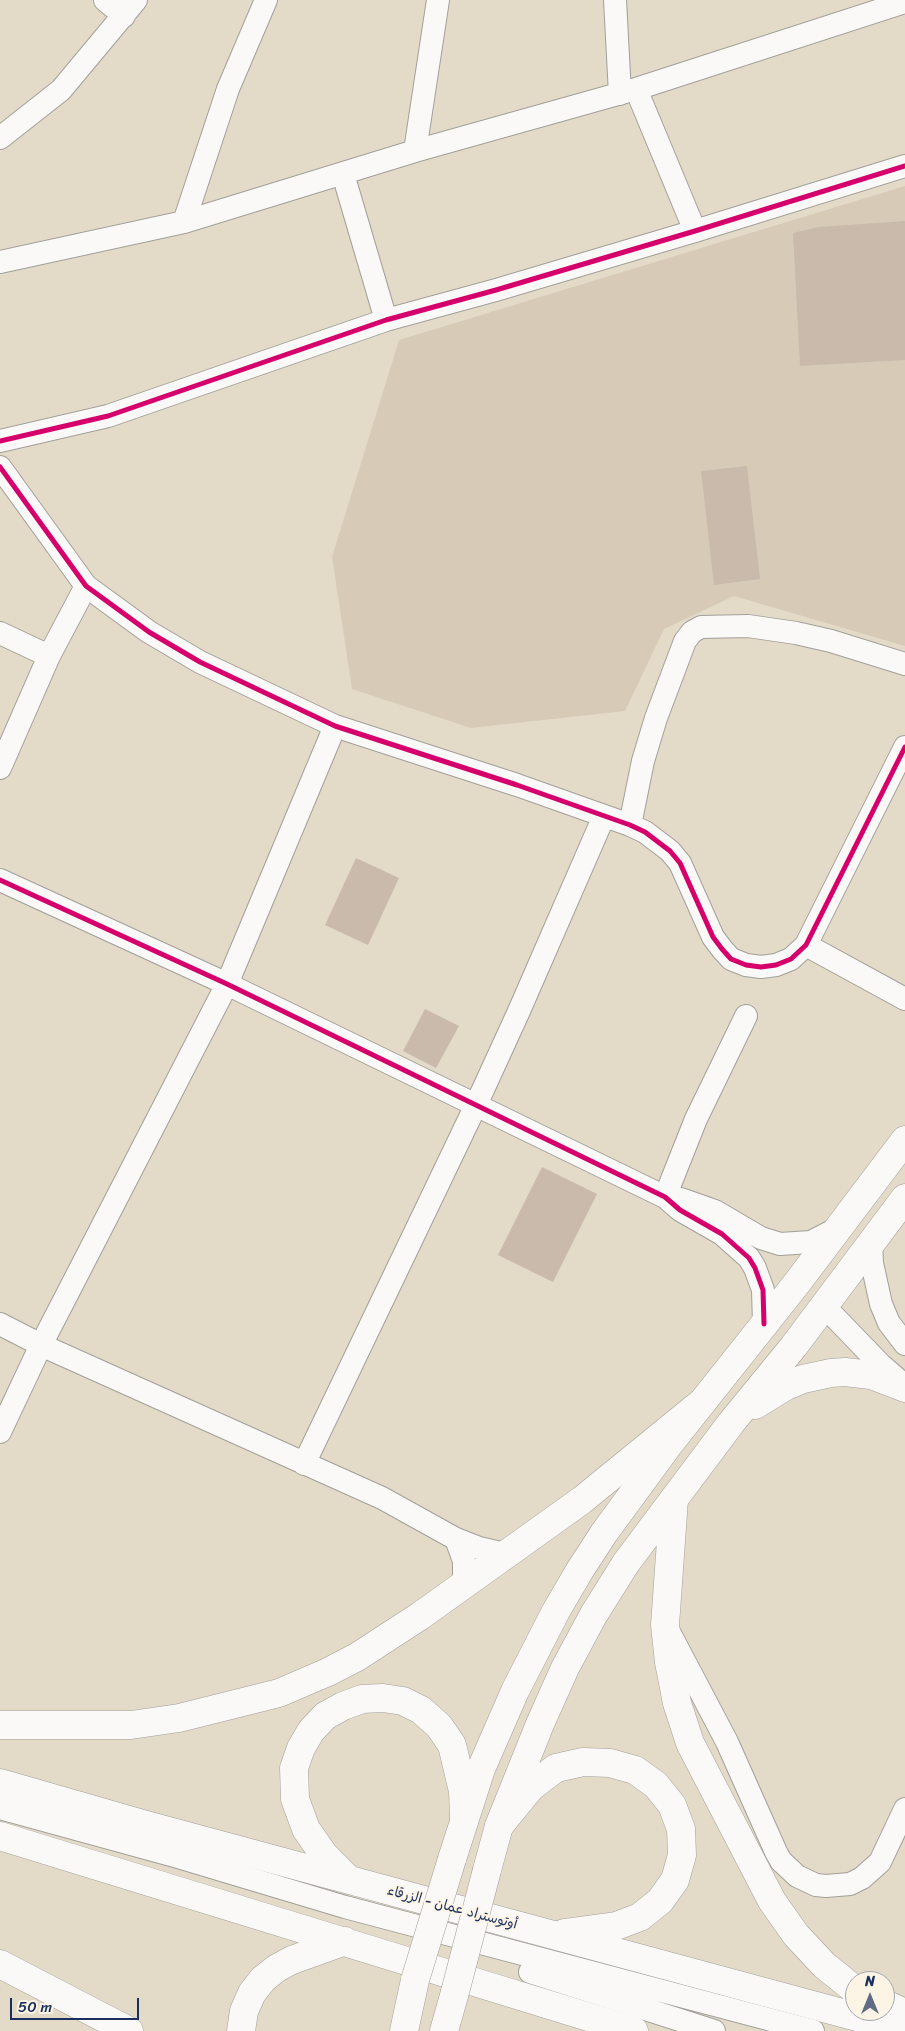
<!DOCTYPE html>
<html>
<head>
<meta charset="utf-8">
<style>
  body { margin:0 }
  #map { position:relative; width:905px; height:2031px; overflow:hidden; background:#e3dac7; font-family:Sriracha,sans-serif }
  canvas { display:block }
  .north { position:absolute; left:845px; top:1971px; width:50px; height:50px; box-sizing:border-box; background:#fcf5e5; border:1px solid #a2a6af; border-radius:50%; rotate:0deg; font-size:14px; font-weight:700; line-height:20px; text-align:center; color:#1b2f5e }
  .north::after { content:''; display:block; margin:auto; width:18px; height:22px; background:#616b83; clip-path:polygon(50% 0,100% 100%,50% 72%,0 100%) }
  .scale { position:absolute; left:10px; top:1998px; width:129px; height:22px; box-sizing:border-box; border:2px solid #1b2f5e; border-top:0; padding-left:6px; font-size:15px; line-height:18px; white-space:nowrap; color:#1b2f5e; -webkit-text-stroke:4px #fcf5e5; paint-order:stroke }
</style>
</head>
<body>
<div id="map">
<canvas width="905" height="2031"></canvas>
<div class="north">N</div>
<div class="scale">50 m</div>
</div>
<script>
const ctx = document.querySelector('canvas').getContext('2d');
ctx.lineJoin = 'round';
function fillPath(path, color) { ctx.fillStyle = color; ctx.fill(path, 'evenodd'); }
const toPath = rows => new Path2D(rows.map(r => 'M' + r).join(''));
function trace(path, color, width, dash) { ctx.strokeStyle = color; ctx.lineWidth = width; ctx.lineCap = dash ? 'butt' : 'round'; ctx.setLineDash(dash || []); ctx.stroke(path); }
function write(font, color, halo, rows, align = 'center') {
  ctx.font = font + ' Sriracha,"Playpen Sans Arabic",sans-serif'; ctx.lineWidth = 4; ctx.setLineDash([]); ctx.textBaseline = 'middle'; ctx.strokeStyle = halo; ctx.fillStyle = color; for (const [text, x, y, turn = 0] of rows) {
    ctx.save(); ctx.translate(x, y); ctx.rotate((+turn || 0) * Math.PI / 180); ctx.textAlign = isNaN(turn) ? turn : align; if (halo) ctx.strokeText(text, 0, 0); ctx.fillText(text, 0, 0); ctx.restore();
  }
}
const built = toPath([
  [905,186,905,646,734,596,664,629,625,711,471,728,352,689,332,557,399,340]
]);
const building = toPath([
  [905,221,905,360,800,366,793,233,818,227],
  [747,466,760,579,714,585,701,471],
  [356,858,399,878,368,945,325,925],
  [425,1009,459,1026,436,1068,403,1051],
  [542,1167,597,1194,553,1282,498,1255]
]);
const minor = toPath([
  [105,0,124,16],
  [615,0,620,94],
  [636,89,695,231],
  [0,138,61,90,136,0],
  [415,151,438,0],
  [343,174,386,320],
  [184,222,228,89,266,0],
  [0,262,184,222,415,151,636,89,905,2],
  [0,441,108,416,386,320,496,290,695,231,905,166],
  [0,467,86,586,149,632,200,662,335,726,517,785,630,825,645,832,670,851,680,863,713,937,722,949,731,959,746,965,761,967,776,965,791,959,806,945,905,747],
  [0,633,49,656],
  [0,768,49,656,86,586],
  [630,825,643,761,656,718,685,641,692,632,701,627,748,626,796,633,831,641,905,664],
  [0,880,227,984,665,1197,680,1210,722,1234,749,1258,755,1268,763,1290,764,1324],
  [806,945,905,999],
  [665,1197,696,1119,746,1016],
  [681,1199,715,1211,761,1238,780,1244,811,1242,838,1228],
  [871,1242,872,1263,881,1304,889,1323,905,1344],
  [824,1306,880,1364,903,1384],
  [0,1324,41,1345,382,1498,456,1539,479,1548,505,1554],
  [0,1432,41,1345,227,984,335,726],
  [304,1464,476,1105,519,1011,604,816],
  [456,1539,464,1561,464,1584],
  [668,1630,727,1742,776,1852,781,1861,797,1876,816,1885,826,1886,850,1884,862,1878,880,1862,905,1809],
  [0,1808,178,1857,345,1907,813,2031],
  [530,1972,714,2031]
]);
const major = toPath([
  [755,1405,786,1386,803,1379,831,1373,845,1372,871,1375,905,1388],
  [452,1859,481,1769,515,1691,556,1611,580,1570,604,1533,670,1443,797,1283,905,1140],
  [487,1870,499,1826,540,1724,565,1668,594,1614,626,1563,731,1423,794,1346,905,1198],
  [404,2031,415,1980],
  [444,2031,455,1992]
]);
const highway = toPath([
  [674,1499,665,1625,669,1662,677,1703,690,1743,772,1901,796,1935,824,1965,855,1990],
  [0,1725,131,1725,179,1718,279,1693,328,1672,357,1657,420,1616,582,1500,701,1403],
  [0,1783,146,1825,905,2030],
  [499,1826,531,1787,556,1768,583,1762,610,1763,635,1770,656,1785,672,1805,681,1829,682,1855,675,1880,660,1901,640,1917,616,1926,564,1933],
  [0,1836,634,2031],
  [348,1879,324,1855,306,1829,295,1799,294,1768,301,1748,311,1731,325,1716,343,1706,362,1699,383,1698,403,1701,421,1710,439,1726,452,1745,463,1791,464,1816],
  [0,1964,129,2031],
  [885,2004,905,2013],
  [241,2031,244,2011,252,1993,263,1979,277,1968,292,1960,345,1941]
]);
const majorBridge = toPath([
  [415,1980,452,1859],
  [455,1992,487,1870]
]);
const cycleway = toPath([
  [0,441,108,416,386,320,496,290,695,231,905,166],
  [0,467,86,586,149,632,200,662,335,726,517,785,630,825,645,832,670,851,680,863,713,937,722,949,731,959,746,965,761,967,776,965,791,959,806,945,905,747],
  [0,880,227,984,665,1197,680,1210,722,1234,749,1258,755,1268,763,1290,764,1324]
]);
const streetNames = [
  ["أوتوستراد عمان - الزرقاء",452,1908,15]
];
fillPath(built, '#d7cbb8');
fillPath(building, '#c9baac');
trace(minor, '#a2a09b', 24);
trace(major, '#a2a09b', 29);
trace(highway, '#a2a09b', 29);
trace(minor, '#fbf9f7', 22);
trace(major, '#fbf9f7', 28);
trace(highway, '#fbf9f7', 28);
trace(majorBridge, '#a2a09b', 29, []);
trace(majorBridge, '#fbf9f7', 28);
trace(cycleway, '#d6006c', 5);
write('14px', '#1b2f5e', '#fcf5e5', streetNames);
</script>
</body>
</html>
